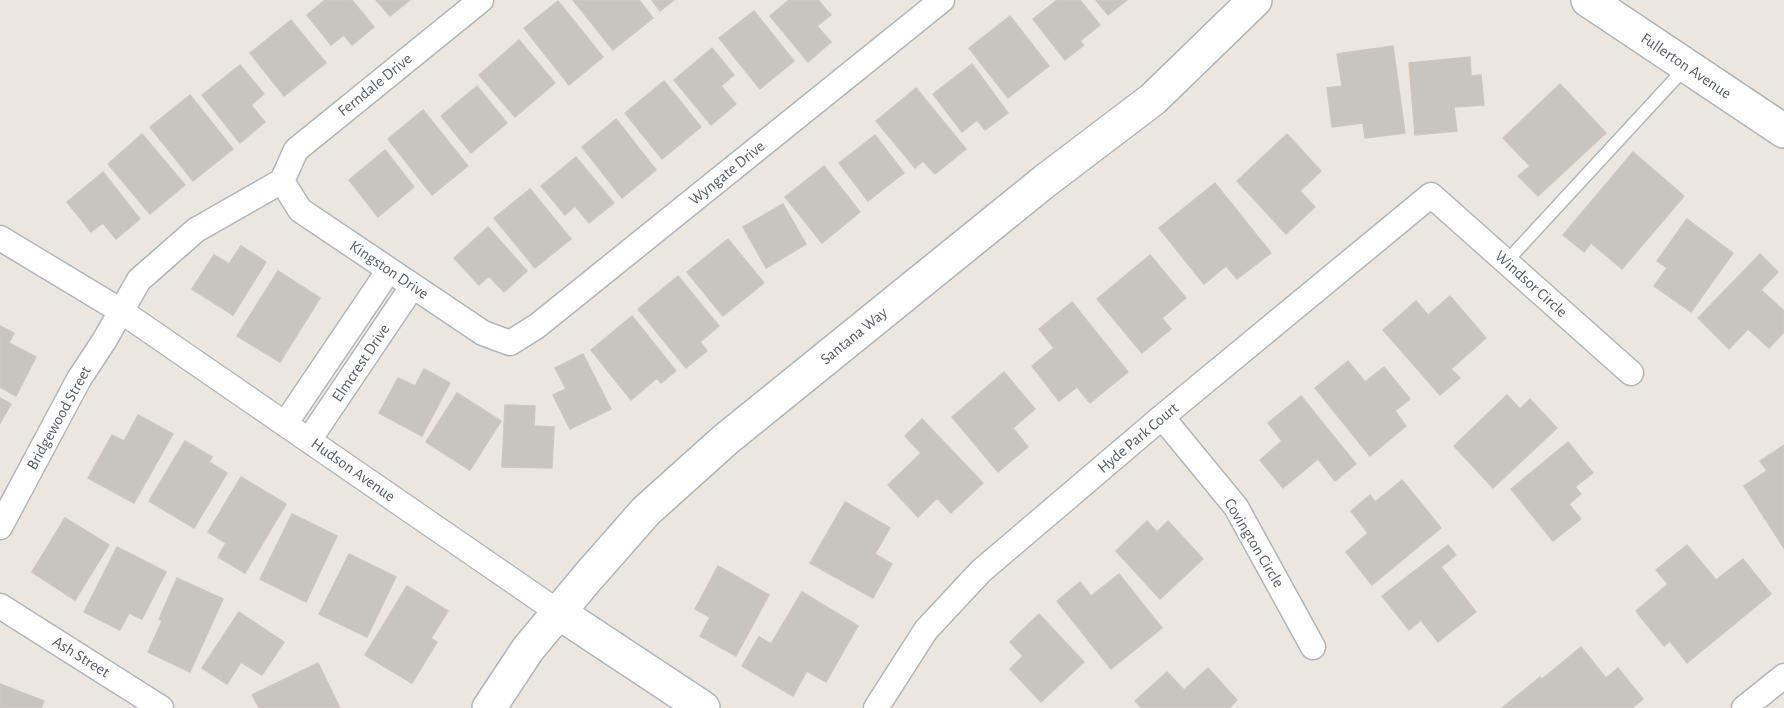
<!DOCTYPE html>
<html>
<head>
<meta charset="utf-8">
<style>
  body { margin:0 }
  canvas { display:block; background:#ebe7df }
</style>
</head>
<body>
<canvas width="1784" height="708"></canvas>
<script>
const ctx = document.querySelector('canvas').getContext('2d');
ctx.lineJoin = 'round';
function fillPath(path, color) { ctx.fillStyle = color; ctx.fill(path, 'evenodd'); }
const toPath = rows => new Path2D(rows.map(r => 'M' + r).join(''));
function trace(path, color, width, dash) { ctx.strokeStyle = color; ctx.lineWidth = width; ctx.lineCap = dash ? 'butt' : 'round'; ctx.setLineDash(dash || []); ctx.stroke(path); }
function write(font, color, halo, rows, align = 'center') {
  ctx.font = font + ' "Alegreya Sans",sans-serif'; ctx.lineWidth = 4.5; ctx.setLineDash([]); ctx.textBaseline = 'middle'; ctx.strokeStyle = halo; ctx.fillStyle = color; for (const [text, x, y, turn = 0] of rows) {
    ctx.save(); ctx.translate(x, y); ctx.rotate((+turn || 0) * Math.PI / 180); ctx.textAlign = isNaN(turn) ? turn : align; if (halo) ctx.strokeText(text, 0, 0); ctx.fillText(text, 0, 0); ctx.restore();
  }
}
const building = toPath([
  [325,0,352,0,374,27,352,45,344,35,331,45,307,15,325,0],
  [376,0,410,0,390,16,376,0],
  [573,0,639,0,653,18,613,50,573,0],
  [652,0,674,0,660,11,652,0],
  [789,0,818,0,831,15,817,26,831,42,808,62,770,16,789,0],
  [1057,0,1080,0,1100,25,1080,41,1084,45,1065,60,1033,19,1057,0],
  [1096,0,1127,0,1108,15,1096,0],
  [558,1,603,57,569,85,524,28,558,1],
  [754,11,794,61,760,89,719,38,754,11],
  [1010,16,1049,66,1008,98,969,48,1010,16],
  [291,20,326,63,284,96,250,53,291,20],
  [519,40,555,83,515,117,479,75,519,40],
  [1393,46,1405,133,1365,138,1363,123,1332,127,1327,88,1342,86,1337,54,1393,46],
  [712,48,734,75,721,86,736,104,711,125,674,80,712,48],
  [1470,57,1471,76,1481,75,1484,105,1454,107,1457,131,1415,135,1409,63,1470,57],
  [972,64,1008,113,985,130,977,120,962,132,933,94,972,64],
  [240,65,264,94,251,105,265,122,240,143,202,95,240,65],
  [664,81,701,127,662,159,625,113,664,81],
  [1560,84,1606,133,1538,196,1518,176,1530,166,1503,138,1560,84],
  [477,86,507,123,471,153,441,116,477,86],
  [916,88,966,149,935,174,923,161,915,168,876,121,916,88],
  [190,95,233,149,193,181,150,127,190,95],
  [423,110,468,166,432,195,388,139,423,110],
  [616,119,656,170,622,198,582,147,616,119],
  [142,134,185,185,150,214,108,164,142,134],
  [1287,134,1321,171,1300,191,1315,207,1286,234,1237,181,1287,134],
  [875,135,904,173,868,201,839,163,875,135],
  [385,150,414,187,378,217,349,180,385,150],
  [1633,152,1684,196,1622,269,1591,243,1584,252,1563,235,1633,152],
  [576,157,614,203,589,223,575,206,565,215,541,186,576,157],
  [824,166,860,212,822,243,785,197,824,166],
  [103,172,140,219,116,239,103,223,91,232,67,202,103,172],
  [1215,183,1271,253,1237,279,1226,266,1204,284,1159,228,1215,183],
  [530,189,571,239,535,268,494,218,530,189],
  [783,204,806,244,766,268,743,227,783,204],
  [1687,219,1733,253,1691,312,1654,286,1667,268,1657,261,1687,219],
  [488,227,527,271,504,292,489,276,479,285,454,258,488,227],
  [728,239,764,283,723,316,687,272,728,239],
  [241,246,266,262,233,315,192,289,214,255,229,264,241,246],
  [1760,254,1778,272,1761,290,1784,311,1784,332,1769,348,1748,329,1729,349,1698,318,1760,254],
  [1150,255,1186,298,1162,318,1171,329,1142,353,1097,299,1150,255],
  [278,271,320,298,280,362,237,336,278,271],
  [678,276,719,326,700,342,707,351,686,368,638,309,678,276],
  [1450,296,1486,338,1451,369,1460,378,1440,395,1383,330,1416,301,1428,315,1450,296],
  [1072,302,1128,372,1090,403,1077,387,1059,401,1032,366,1054,348,1039,329,1072,302],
  [632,316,676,371,661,383,657,378,631,400,591,350,632,316],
  [0,326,14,333,9,343,36,357,16,396,0,387,0,326],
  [583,354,611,409,570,429,553,395,566,389,555,368,583,354],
  [1348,361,1365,382,1384,367,1410,399,1395,411,1406,426,1370,456,1315,388,1348,361],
  [424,369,450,383,422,436,379,413,398,378,415,386,424,369],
  [1004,372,1035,409,1013,428,1028,447,998,472,952,417,1004,372],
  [457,393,501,421,470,470,426,442,457,393],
  [1507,395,1520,409,1530,399,1557,428,1493,488,1454,446,1507,395],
  [1301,396,1356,464,1335,481,1318,459,1283,488,1260,460,1282,441,1268,423,1301,396],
  [0,398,11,404,0,423,0,398],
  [505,405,535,406,534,426,554,427,552,468,502,467,505,405],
  [138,415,173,434,134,503,88,478,112,435,124,441,138,415],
  [922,419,983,483,951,513,937,498,918,517,888,485,921,453,905,436,922,419],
  [185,441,212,457,209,462,227,473,194,528,149,501,185,441],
  [1568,442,1593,473,1575,487,1581,494,1569,504,1581,519,1553,541,1511,489,1568,442],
  [1784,445,1784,548,1744,486,1767,471,1760,461,1784,445],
  [241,477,286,504,245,573,218,557,226,543,208,532,241,477],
  [1402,480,1441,528,1372,585,1346,552,1368,533,1351,511,1370,495,1375,502,1402,480],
  [845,502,890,528,875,554,892,564,873,598,810,563,845,502],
  [292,514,337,536,306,602,260,579,292,514],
  [65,518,109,545,75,600,32,572,65,518],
  [1147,521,1157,532,1168,521,1203,559,1160,599,1116,551,1147,521],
  [1448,545,1456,555,1441,567,1476,612,1438,642,1421,620,1409,630,1382,596,1448,545],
  [1687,545,1716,580,1743,559,1771,594,1687,663,1670,641,1664,646,1636,611,1668,584,1656,570,1687,545],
  [117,547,166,572,142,619,129,613,120,630,84,612,117,547],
  [349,554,396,577,367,637,319,614,349,554],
  [718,566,769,595,736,656,700,636,710,617,695,609,718,566],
  [1119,574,1162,628,1111,669,1057,601,1080,582,1091,596,1119,574],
  [177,578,223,599,190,672,148,652,162,621,159,619,177,578],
  [407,586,448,611,431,638,437,642,412,683,365,655,407,586],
  [802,592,858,626,826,682,807,671,793,696,742,666,759,637,771,644,802,592],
  [239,612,284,642,262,675,241,662,227,684,202,668,239,612],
  [1039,614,1084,662,1041,702,1010,669,1023,656,1010,642,1039,614],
  [1581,647,1606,678,1618,668,1643,699,1632,708,1502,708,1540,677,1542,679,1581,647],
  [318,663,340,708,259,708,252,695,318,663],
  [1208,668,1237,700,1229,708,1142,708,1135,701,1167,672,1184,690,1208,668],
  [0,684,44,701,41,708,0,708,0,684]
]);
const lane = toPath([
  [1506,262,1686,67]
]);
const street = toPath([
  [282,181,300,210,483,333,510,343,537,326,942,0],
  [282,181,296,150,481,0],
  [0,238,121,311,558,612],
  [1162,417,1236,507,1313,647],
  [285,424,389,270],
  [309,440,412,287],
  [0,527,79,379,104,341,139,280,196,230,282,181],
  [0,606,161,708],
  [876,708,926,630,981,571,1162,417,1431,195,1631,373],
  [1744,708,1784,676]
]);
const secondary = toPath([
  [1588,0,1784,131],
  [558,612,703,708],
  [489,708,528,649,588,577,646,511,725,440,1045,181,1153,99,1255,0]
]);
const streetNames = [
  ["Fullerton Avenue",1686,66,34],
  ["Ferndale Drive",375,85,-39],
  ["Wyngate Drive",727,173,-39],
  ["Kingston Drive",389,270,34],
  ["Windsor Circle",1531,284,42],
  ["Santana Way",854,336,-39],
  ["Elmcrest Drive",361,363,-56],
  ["Bridgewood Street",59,418,-61],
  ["Hyde Park Court",1138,438,-40],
  ["Hudson Avenue",353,470,35],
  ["Covington Circle",1254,543,59],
  ["Ash Street",81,657,32]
];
fillPath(building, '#c8c4be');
trace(building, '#cfc7bd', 1.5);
trace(lane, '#b2b6ba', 15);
trace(street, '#b2b6ba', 27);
trace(secondary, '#b1b6ba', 36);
trace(lane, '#fff', 12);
trace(street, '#fff', 24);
trace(secondary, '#fff', 33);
write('16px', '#585d60', '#fff', streetNames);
</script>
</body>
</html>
